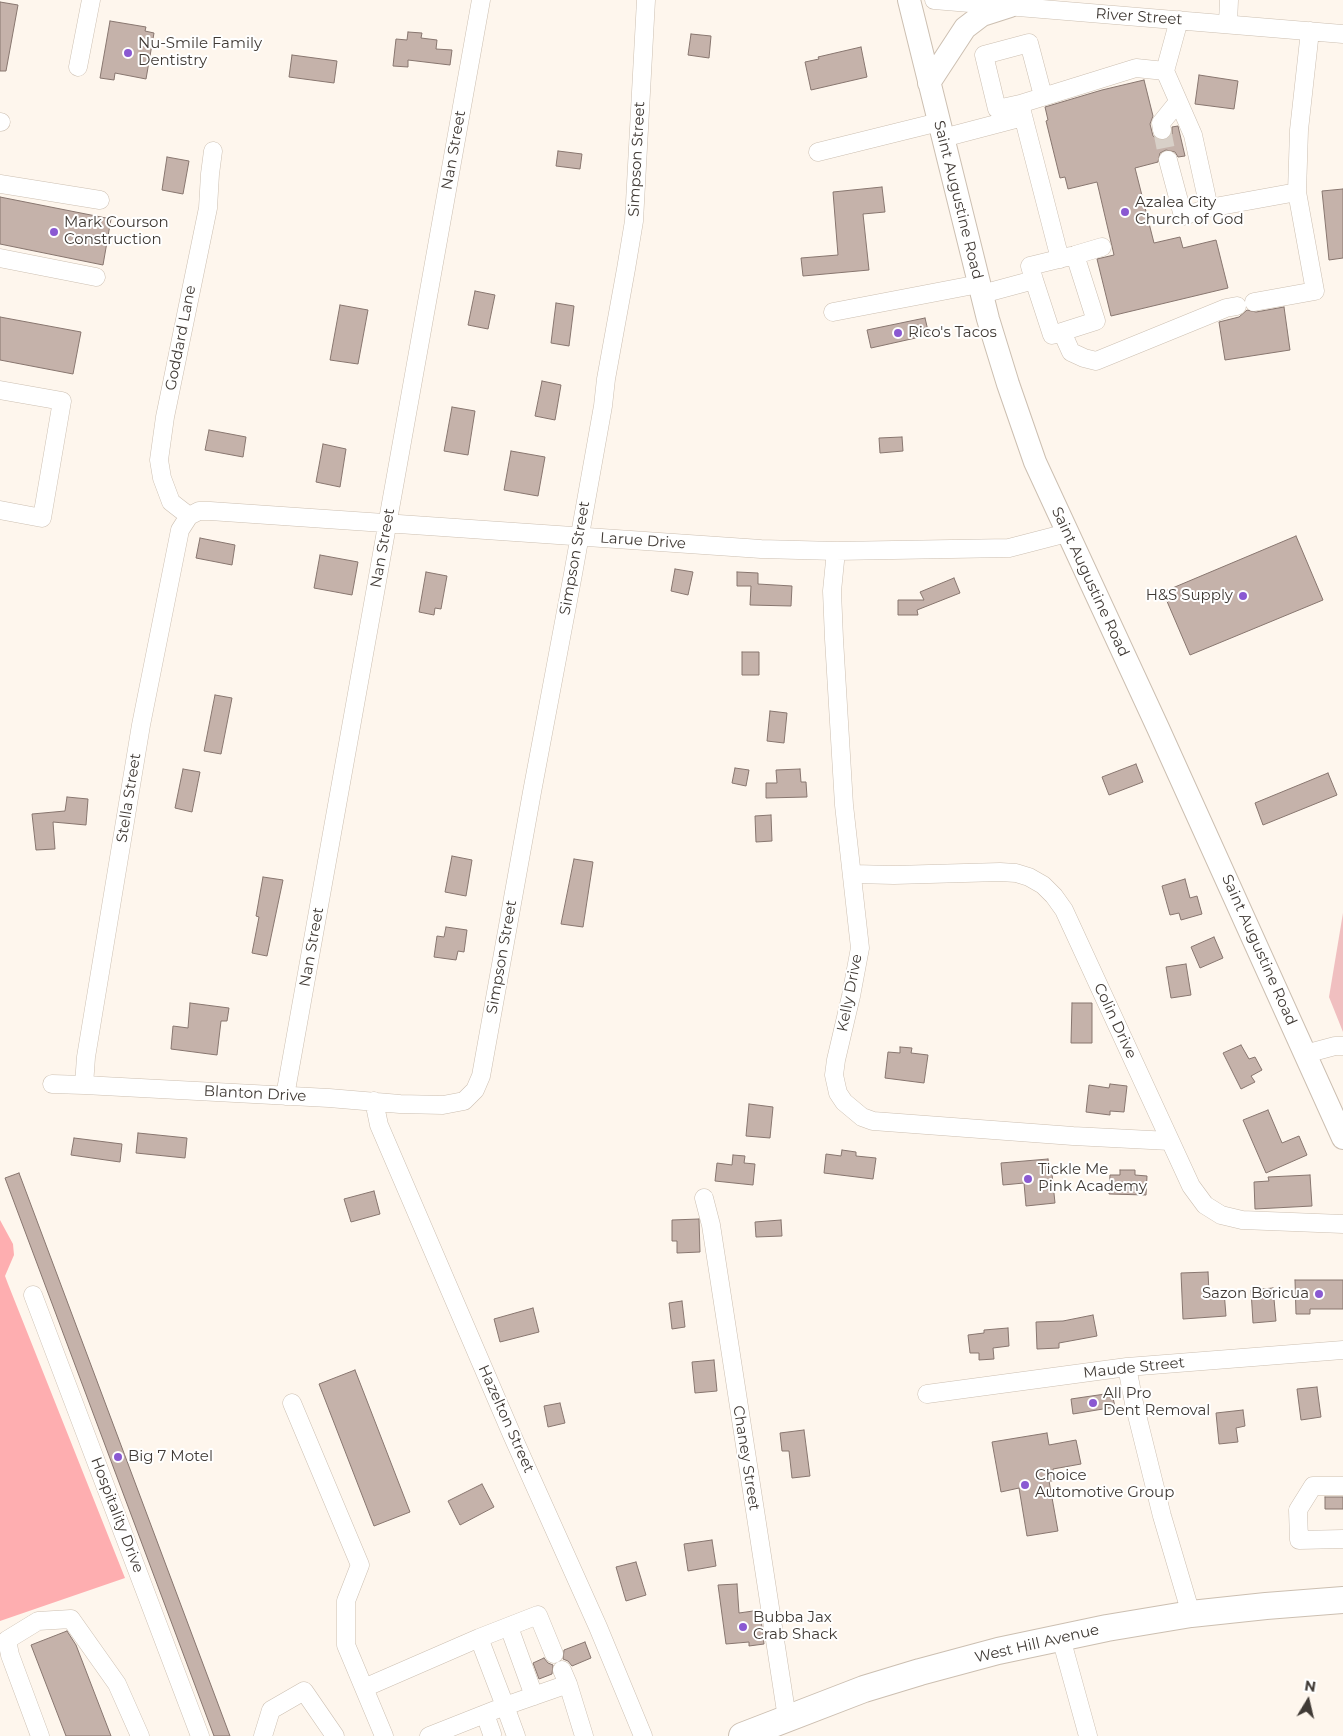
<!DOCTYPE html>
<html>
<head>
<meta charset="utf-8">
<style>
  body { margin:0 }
  #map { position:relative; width:1343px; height:1736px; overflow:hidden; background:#fef6ed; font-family:Montserrat,sans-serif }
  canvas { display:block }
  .north { position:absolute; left:1283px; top:1676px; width:50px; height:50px; -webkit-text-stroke:4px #fff; paint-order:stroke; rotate:9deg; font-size:14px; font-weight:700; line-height:20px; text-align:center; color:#403a35 }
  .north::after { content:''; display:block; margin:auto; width:18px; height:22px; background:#403a35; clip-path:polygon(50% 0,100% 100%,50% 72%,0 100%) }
</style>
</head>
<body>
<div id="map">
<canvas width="1343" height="1736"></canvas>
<div class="north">N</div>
</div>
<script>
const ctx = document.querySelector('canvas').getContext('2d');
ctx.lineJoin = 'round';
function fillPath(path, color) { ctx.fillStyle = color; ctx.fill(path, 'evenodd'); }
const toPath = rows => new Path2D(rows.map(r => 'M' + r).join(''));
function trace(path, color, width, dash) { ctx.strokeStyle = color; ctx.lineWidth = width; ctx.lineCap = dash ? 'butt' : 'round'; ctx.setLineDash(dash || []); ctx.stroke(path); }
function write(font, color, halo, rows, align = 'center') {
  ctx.font = font + ' Montserrat,sans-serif'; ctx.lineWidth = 4; ctx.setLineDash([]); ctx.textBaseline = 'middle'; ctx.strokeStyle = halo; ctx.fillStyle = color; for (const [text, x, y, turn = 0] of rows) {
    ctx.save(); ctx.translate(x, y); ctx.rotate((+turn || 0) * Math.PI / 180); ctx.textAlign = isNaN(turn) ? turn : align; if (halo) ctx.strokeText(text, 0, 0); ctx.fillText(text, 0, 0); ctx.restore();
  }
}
const green = toPath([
  [1343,913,1343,1032,1329,997]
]);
const forest = toPath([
  [0,1220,13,1244,14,1255,5,1276,8,1284,125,1578,0,1621]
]);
const building = toPath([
  [0,2,18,5,6,71,0,71,0,2],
  [110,21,146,27,145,31,154,33,146,79,115,73,114,80,100,78,110,21],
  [408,32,422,33,421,38,437,40,436,49,452,50,450,65,408,60,408,67,393,66,396,39,407,40,408,32],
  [691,34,711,36,709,58,688,55,691,34],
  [861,47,867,77,811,90,805,62,819,59,818,57,861,47],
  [292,55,337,61,334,83,289,77,292,55],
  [1199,75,1238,81,1234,109,1195,104,1199,75],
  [1144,80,1153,116,1150,124,1153,136,1159,140,1164,140,1172,134,1172,127,1178,126,1185,156,1178,157,1175,152,1166,150,1160,153,1158,162,1135,168,1154,243,1180,237,1183,248,1216,240,1228,288,1111,316,1097,259,1114,255,1097,182,1068,189,1065,177,1060,178,1046,121,1048,120,1045,107,1102,90,1144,80],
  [558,151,582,154,580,169,556,166,558,151],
  [167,157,189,161,183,194,162,190,167,157],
  [882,187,885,212,863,214,869,270,803,276,801,258,838,255,833,192,882,187],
  [1343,189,1343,258,1329,260,1322,191,1343,189],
  [0,197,111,219,103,265,0,244,0,197],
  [475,291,495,295,488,329,468,325,475,291],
  [556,303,574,306,569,346,551,343,556,303],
  [340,305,368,310,358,364,330,360,340,305],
  [1284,307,1290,350,1225,360,1219,322,1239,317,1247,310,1256,312,1284,307],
  [0,317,81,332,73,374,0,360,0,317],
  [925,318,929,335,871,348,867,330,925,318],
  [542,381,561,385,555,420,535,416,542,381],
  [452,407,475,411,468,455,444,451,452,407],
  [209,430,246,437,243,457,205,450,209,430],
  [902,437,903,451,880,453,879,438,902,437],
  [323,444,346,449,340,487,316,482,323,444],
  [511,451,545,457,538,496,504,490,511,451],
  [1296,536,1323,600,1190,655,1163,592,1296,536],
  [200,538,235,545,232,565,196,558,200,538],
  [320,555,358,562,352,595,314,588,320,555],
  [675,569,693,572,688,595,671,591,675,569],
  [426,572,447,576,441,609,435,608,434,615,419,612,426,572],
  [737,572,758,573,758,584,792,586,791,606,750,605,751,586,737,586,737,572],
  [954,578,960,593,917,610,918,615,898,615,898,600,924,600,920,592,954,578],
  [742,652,759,652,759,675,742,675,742,652],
  [215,695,232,698,221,754,204,751,215,695],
  [770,711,787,713,784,743,767,741,770,711],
  [1136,764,1143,782,1109,795,1102,777,1136,764],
  [735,768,749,770,746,786,732,783,735,768],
  [183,769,200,772,192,812,175,808,183,769],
  [800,769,801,782,806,782,807,797,766,798,766,783,777,783,776,770,800,769],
  [1328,773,1337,795,1263,825,1255,803,1328,773],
  [67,797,88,799,86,825,53,822,55,849,36,850,32,814,65,811,67,797],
  [771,815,772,841,756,842,755,816,771,815],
  [452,856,472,860,466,896,445,892,452,856],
  [574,859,593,862,583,927,561,924,574,859],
  [263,877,283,880,267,956,252,953,259,917,256,916,263,877],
  [1185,879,1190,898,1197,896,1202,914,1181,920,1179,913,1170,915,1162,886,1185,879],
  [446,927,467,930,464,952,458,951,456,960,434,957,437,936,444,937,446,927],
  [1214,937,1223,958,1200,968,1191,947,1214,937],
  [1186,964,1191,995,1171,998,1166,967,1186,964],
  [190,1003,229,1008,227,1021,221,1021,217,1055,171,1049,173,1026,188,1028,190,1003],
  [1072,1003,1092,1003,1092,1043,1071,1043,1072,1003],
  [1241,1045,1249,1059,1255,1057,1262,1070,1251,1076,1255,1082,1241,1089,1223,1053,1241,1045],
  [900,1047,912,1048,911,1053,928,1055,924,1083,885,1078,888,1052,900,1053,900,1047],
  [1110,1084,1127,1086,1124,1112,1110,1111,1110,1115,1086,1112,1089,1085,1109,1088,1110,1084],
  [749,1104,773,1107,770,1138,746,1136,749,1104],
  [1268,1110,1282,1143,1299,1136,1307,1155,1266,1173,1243,1120,1268,1110],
  [138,1133,187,1138,185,1158,136,1153,138,1133],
  [74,1138,122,1144,120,1162,71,1155,74,1138],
  [842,1150,856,1152,856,1156,876,1158,873,1179,824,1173,826,1154,841,1156,842,1150],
  [733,1155,745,1156,744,1163,755,1164,753,1185,715,1181,717,1163,732,1165,733,1155],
  [1048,1159,1050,1175,1052,1174,1055,1203,1026,1206,1024,1183,1003,1185,1001,1163,1048,1159],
  [1120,1170,1135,1170,1135,1175,1147,1176,1146,1195,1109,1194,1110,1175,1120,1175,1120,1170],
  [19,1173,230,1736,214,1736,5,1178,19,1173],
  [1310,1175,1312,1206,1255,1209,1254,1182,1269,1181,1268,1177,1310,1175],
  [374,1191,380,1214,351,1222,344,1199,374,1191],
  [699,1219,700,1252,677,1253,677,1241,672,1241,672,1220,699,1219],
  [781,1220,782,1236,756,1237,755,1222,781,1220],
  [1208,1272,1209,1292,1224,1291,1226,1316,1183,1319,1181,1273,1208,1272],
  [1295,1280,1343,1280,1343,1309,1310,1309,1310,1314,1296,1314,1295,1280],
  [1273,1288,1276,1321,1253,1323,1251,1290,1273,1288],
  [682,1301,685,1327,672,1329,669,1303,682,1301],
  [533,1308,539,1332,500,1342,494,1319,533,1308],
  [1093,1315,1097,1336,1059,1343,1059,1348,1037,1349,1036,1322,1063,1321,1093,1315],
  [1008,1328,1009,1346,993,1348,994,1359,979,1360,979,1353,970,1353,968,1335,984,1333,984,1330,1008,1328],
  [714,1360,717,1391,695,1393,692,1362,714,1360],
  [355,1370,410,1512,374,1526,319,1384,355,1370],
  [1317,1387,1321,1417,1301,1420,1297,1389,1317,1387],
  [1112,1393,1115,1407,1073,1414,1071,1399,1112,1393],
  [560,1403,565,1423,548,1427,544,1406,560,1403],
  [1243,1410,1245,1426,1236,1428,1238,1442,1219,1444,1216,1413,1243,1410],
  [804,1430,810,1476,792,1478,789,1451,782,1451,780,1433,804,1430],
  [1047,1433,1049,1445,1076,1440,1081,1464,1053,1469,1055,1481,1049,1481,1058,1531,1027,1536,1019,1488,1001,1492,992,1442,1047,1433],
  [482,1484,494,1507,460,1525,448,1501,482,1484],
  [1325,1497,1343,1497,1343,1509,1325,1509,1325,1497],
  [712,1540,716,1566,688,1571,684,1544,712,1540],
  [636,1562,646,1595,626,1601,616,1567,636,1562],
  [737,1584,739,1613,760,1610,764,1644,749,1646,749,1642,726,1644,718,1585,737,1584],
  [67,1631,76,1645,111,1736,66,1736,31,1645,67,1631],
  [585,1642,591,1658,572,1666,568,1661,563,1659,564,1650,585,1642],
  [544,1658,548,1663,553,1665,552,1674,539,1679,533,1663,544,1658]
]);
const minorTunnel = toPath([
  [1162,130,1168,160]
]);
const minor = toPath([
  [934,0,1343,34],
  [1228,23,1229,0],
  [78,67,91,0],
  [1165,71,1179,20],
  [1020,104,997,109,984,55,1029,43,1043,96],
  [0,122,1,122],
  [1162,130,1161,123,1178,102],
  [943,138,1023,117],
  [818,152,939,122],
  [1168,160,1183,216,1209,208],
  [0,184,100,200],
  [0,258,96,277],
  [1060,259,1020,104,1136,68,1165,71,1193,135,1209,208,1297,192],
  [1034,280,1030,266,1071,256],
  [982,294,1034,280,1052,335,1096,321,1075,255,1102,247],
  [1254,302,1315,291,1297,192,1299,130,1310,31],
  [833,312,979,284],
  [1062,332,1071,352,1084,358,1096,361,1226,308,1237,306],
  [0,390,62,401,42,518,0,510],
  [189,516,199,511,210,511,761,549,836,551,1009,548,1067,533],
  [189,516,171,502,162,478,159,460,165,417,208,208,210,174,213,151],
  [836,551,832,591,834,639,844,805,860,948,851,996,836,1060,834,1075,838,1093,844,1102,862,1117,873,1121,1073,1136,1170,1141],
  [853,874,894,875,1000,872,1016,873,1029,877,1043,885,1054,896,1064,910,1191,1186,1205,1205,1221,1215,1242,1220,1343,1224],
  [1305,1054,1335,1046,1343,1046],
  [52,1084,84,1085,329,1098,400,1104,443,1105,464,1101,475,1090,481,1076,532,792,573,574,603,406,606,379,626,269,634,221,646,0],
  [84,1085,86,1057,141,725,180,530,189,516],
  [285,1096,481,0],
  [374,1101,379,1125,512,1435,598,1627,643,1736],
  [704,1198,711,1225,787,1718],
  [33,1295,200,1736],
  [1127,1367,1134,1403,1162,1516,1191,1614],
  [927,1394,1127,1367,1343,1350],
  [292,1403,360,1565,346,1601,346,1645,384,1736],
  [1343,1486,1313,1486,1298,1510,1299,1540,1343,1539],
  [509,1627,534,1696],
  [479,1638,538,1615,554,1654],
  [1061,1638,1088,1736],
  [562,1670,568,1684],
  [364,1688,479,1638,505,1706,568,1684,584,1736],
  [485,1714,492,1734],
  [40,1736,10,1655,7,1640,38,1621,71,1619,117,1684,140,1736],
  [263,1736,271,1710,304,1691,335,1736],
  [429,1736,505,1706,516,1736]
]);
const major = toPath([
  [909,0,988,319,1008,384,1035,462,1158,728,1343,1138],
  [929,83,965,28,982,15,1010,6]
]);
const highway = toPath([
  [742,1736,864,1689,920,1672,998,1651,1107,1628,1191,1614,1266,1606,1343,1600]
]);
const markers = [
  [128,53,5,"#8a59d2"],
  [1125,212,5,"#8a59d2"],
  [54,232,5,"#8a59d2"],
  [898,333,5,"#8a59d2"],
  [1243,596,5,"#8a59d2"],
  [1028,1179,5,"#8a59d2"],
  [1319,1294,5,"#8a59d2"],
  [1093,1403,5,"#8a59d2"],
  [118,1457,5,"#8a59d2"],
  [1025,1485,5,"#8a59d2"],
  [743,1627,5,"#8a59d2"]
];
const streetNames = [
  ["River Street",1139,17,4],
  ["Nan Street",454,150,-80],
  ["Simpson Street",637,159,-87],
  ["Saint Augustine Road",958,200,76],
  ["Goddard Lane",181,338,-79],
  ["Larue Drive",643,541,4],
  ["Nan Street",383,548,-80],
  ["Simpson Street",575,558,-80],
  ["Saint Augustine Road",1090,582,65],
  ["Stella Street",129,798,-81],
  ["Nan Street",312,947,-80],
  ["Saint Augustine Road",1259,950,66],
  ["Simpson Street",502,957,-80],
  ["Kelly Drive",850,993,-79],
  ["Colin Drive",1115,1021,65],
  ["Blanton Drive",255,1094,3],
  ["Maude Street",1134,1368,-6],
  ["Hazelton Street",506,1419,66],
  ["Chaney Street",746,1458,81],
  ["Hospitality Drive",117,1515,69],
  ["West Hill Avenue",1037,1644,-13]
];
const poiNames = [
  ["Nu-Smile Family",138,44],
  ["Dentistry",138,61],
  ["Azalea City",1135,203],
  ["Church of God",1135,220],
  ["Mark Courson",64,223],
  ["Construction",64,240],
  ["Rico's Tacos",908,333],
  ["H&S Supply",1233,596,"right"],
  ["Tickle Me",1038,1170],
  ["Pink Academy",1038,1187],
  ["Sazon Boricua",1309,1294,"right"],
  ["All Pro",1103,1394],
  ["Dent Removal",1103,1411],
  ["Big 7 Motel",128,1457],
  ["Choice",1035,1476],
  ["Automotive Group",1035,1493],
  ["Bubba Jax",753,1618],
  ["Crab Shack",753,1635]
];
fillPath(green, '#f0bfc0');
fillPath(forest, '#feaeb0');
fillPath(building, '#c5b2aa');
trace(building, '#88766f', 1);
trace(minorTunnel, '#d8d0c8', 18, [18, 9]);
trace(minor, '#ccbfb1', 19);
trace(major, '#ccbfb1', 24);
trace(highway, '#ccbfb1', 28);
trace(minor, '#fff', 18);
trace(major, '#fff', 22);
trace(highway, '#fff', 26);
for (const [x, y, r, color] of markers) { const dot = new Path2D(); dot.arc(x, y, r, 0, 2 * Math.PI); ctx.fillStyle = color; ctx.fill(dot); trace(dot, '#fff', 2); }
write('15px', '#403a35', '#fff', streetNames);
write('15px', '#403a35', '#fff', poiNames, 'left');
</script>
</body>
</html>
